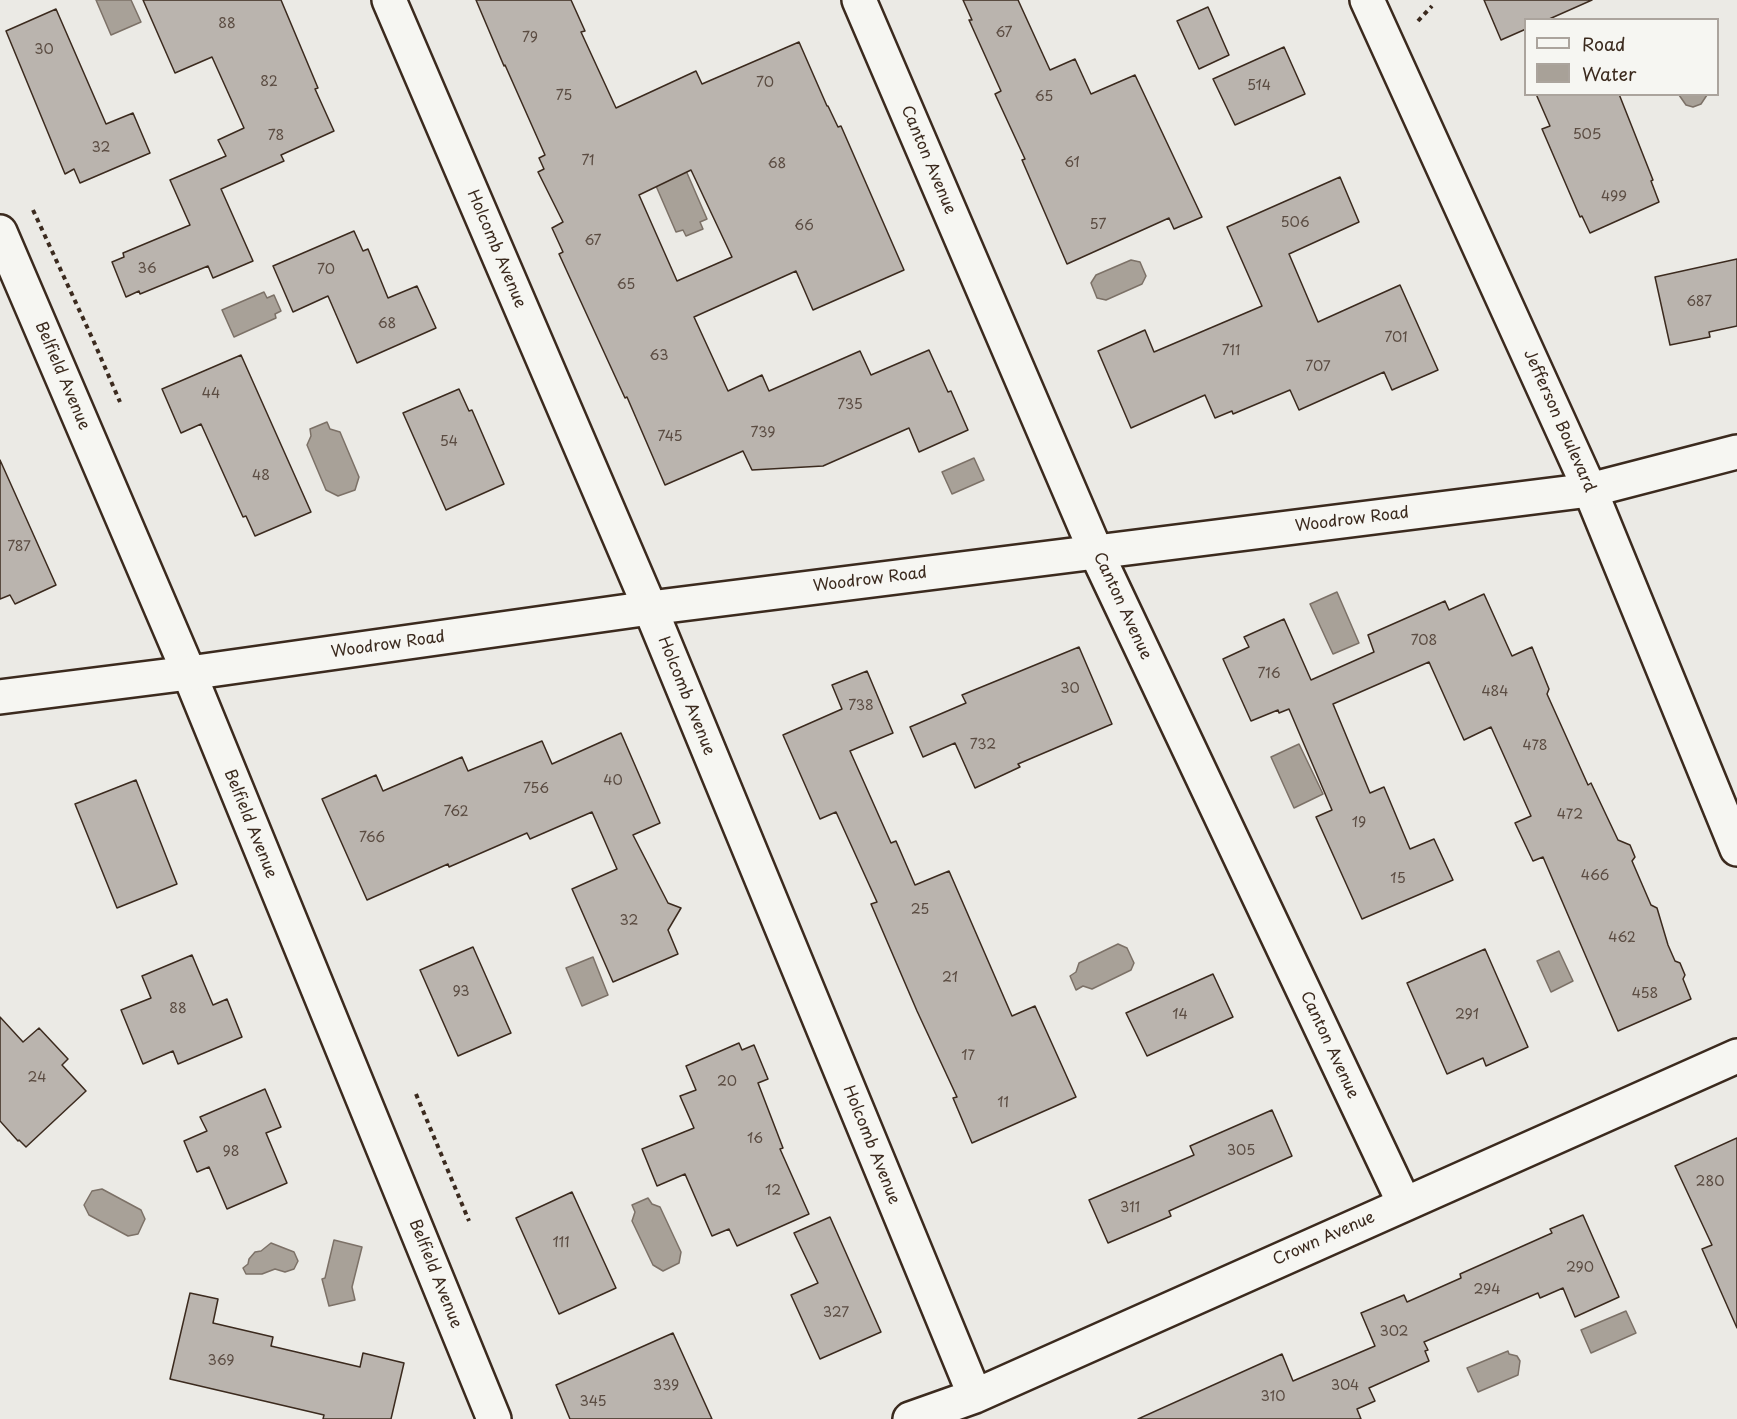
<!DOCTYPE html>
<html>
<head>
<meta charset="utf-8">
<style>
  body { margin:0 }
  #map { position:relative; width:1737px; height:1419px; overflow:hidden; background:#ebeae5; font-family:"Playpen Sans",sans-serif }
  canvas { display:block }
  .legend { position:absolute; left:1524px; top:18px; width:195px; height:78px; box-sizing:border-box; background:#f6f6f2; border:2px solid #aba49d; margin:0; padding:8px 10px; list-style:none; font-size:18px; color:#3b2a1e }
  .legend li { display:flex; align-items:center; gap:12px; height:30px }
  .legend b { width:30px; border:2px solid #aba49d }
</style>
</head>
<body>
<div id="map">
<canvas width="1737" height="1419"></canvas>
<ul class="legend">
<li><b style="height:8px;background:#f6f6f2"></b>Road</li>
<li><b style="height:16px;background:#a8a198"></b>Water</li>
</ul>
</div>
<script>
const ctx = document.querySelector('canvas').getContext('2d');
ctx.lineJoin = 'round';
function fillPath(path, color) { ctx.fillStyle = color; ctx.fill(path, 'evenodd'); }
const toPath = rows => new Path2D(rows.map(r => 'M' + r).join(''));
function trace(path, color, width, dash) { ctx.strokeStyle = color; ctx.lineWidth = width; ctx.lineCap = dash ? 'butt' : 'round'; ctx.setLineDash(dash || []); ctx.stroke(path); }
function write(font, color, halo, rows, align = 'center') {
  ctx.font = font + ' "Playpen Sans",sans-serif'; ctx.lineWidth = 6; ctx.setLineDash([]); ctx.textBaseline = 'middle'; ctx.strokeStyle = halo; ctx.fillStyle = color; for (const [text, x, y, turn = 0] of rows) {
    ctx.save(); ctx.translate(x, y); ctx.rotate((+turn || 0) * Math.PI / 180); ctx.textAlign = isNaN(turn) ? turn : align; if (halo) ctx.strokeText(text, 0, 0); ctx.fillText(text, 0, 0); ctx.restore();
  }
}
const water = toPath([
  [96,0,131,0,141,22,111,35,96,0],
  [1679,95,1707,95,1701,104,1693,107,1686,105,1679,95],
  [684,166,707,219,700,222,703,229,686,236,683,230,676,232,653,179,684,166],
  [1131,260,1140,262,1146,276,1142,284,1106,300,1097,298,1091,283,1096,275,1131,260],
  [264,292,267,298,274,295,281,311,275,314,276,318,234,337,222,310,264,292],
  [327,422,330,429,340,432,359,477,355,490,338,496,326,490,307,445,311,436,310,429,327,422],
  [974,458,984,480,952,494,942,472,974,458],
  [1337,592,1359,643,1333,654,1310,604,1337,592],
  [1299,744,1323,794,1294,808,1271,757,1299,744],
  [1118,944,1127,948,1134,963,1131,970,1092,989,1083,986,1076,990,1070,976,1076,972,1079,963,1118,944],
  [1559,951,1573,981,1551,992,1537,961,1559,951],
  [593,957,608,995,582,1006,566,968,593,957],
  [102,1189,141,1210,145,1219,138,1234,128,1236,89,1215,84,1205,92,1191,102,1189],
  [648,1198,652,1204,660,1207,681,1252,679,1263,663,1271,653,1265,632,1221,635,1212,632,1205,648,1198],
  [334,1240,362,1247,352,1287,355,1300,329,1306,322,1279,325,1278,334,1240],
  [271,1243,294,1252,298,1261,294,1269,285,1272,275,1269,262,1274,246,1274,243,1268,248,1264,249,1259,255,1252,261,1251,271,1243],
  [1626,1311,1636,1333,1591,1353,1581,1330,1626,1311],
  [1508,1351,1509,1354,1517,1356,1520,1361,1518,1375,1478,1392,1467,1368,1508,1351]
]);
const building = toPath([
  [143,0,281,0,318,88,315,89,334,131,281,155,284,161,221,189,253,261,213,278,208,266,140,294,139,291,126,297,112,262,124,257,123,253,190,225,170,180,226,156,218,140,244,128,212,57,175,73,143,0],
  [476,0,571,0,585,31,581,32,616,108,696,71,702,84,799,42,827,106,828,106,838,127,841,126,904,270,813,310,796,271,694,317,728,391,762,375,769,391,860,351,871,375,929,350,948,392,951,391,968,430,919,452,909,428,823,466,752,470,743,451,665,485,627,397,625,398,559,254,563,252,552,228,563,222,538,172,544,169,539,158,545,155,505,65,504,66,476,0],
  [691,170,732,257,677,281,639,195,691,170],
  [963,0,1018,0,1050,70,1075,59,1091,94,1135,75,1202,217,1174,229,1169,218,1067,264,1022,160,1025,159,995,94,1001,91,969,20,972,20,963,0],
  [1484,0,1592,0,1547,20,1526,20,1526,29,1501,40,1484,0],
  [1208,7,1229,55,1199,69,1177,21,1208,7],
  [56,9,106,124,133,113,150,153,80,183,74,169,65,174,6,31,56,9],
  [1284,47,1305,94,1235,125,1213,79,1284,47],
  [1536,94,1619,94,1653,180,1651,181,1659,202,1590,233,1582,216,1580,217,1542,129,1550,126,1536,94],
  [1340,177,1359,222,1289,254,1318,322,1400,285,1438,370,1392,390,1384,372,1299,410,1290,390,1233,414,1232,411,1215,418,1205,395,1131,428,1098,351,1145,330,1154,352,1262,306,1227,227,1340,177],
  [354,231,363,251,368,249,388,298,417,286,436,328,357,363,328,296,293,312,273,266,354,231],
  [1737,259,1737,326,1709,332,1710,337,1670,345,1655,277,1737,259],
  [241,355,311,512,255,536,246,516,243,517,201,424,181,433,162,389,241,355],
  [459,389,469,411,472,410,504,484,446,510,403,413,459,389],
  [0,460,56,585,15,604,10,595,0,599,0,460],
  [1484,594,1512,656,1532,647,1549,689,1547,694,1588,785,1591,783,1618,840,1630,845,1635,857,1632,861,1651,905,1657,908,1668,945,1675,961,1680,963,1685,975,1683,979,1691,999,1618,1031,1543,857,1533,861,1515,823,1531,816,1491,727,1464,740,1429,662,1333,704,1370,793,1384,787,1410,849,1434,839,1453,880,1362,919,1316,817,1332,810,1289,709,1279,713,1278,710,1251,721,1223,659,1249,647,1244,637,1284,619,1311,680,1374,652,1368,635,1445,601,1449,610,1484,594],
  [1079,647,1112,724,1018,764,1020,767,975,788,955,743,923,757,910,727,966,703,962,695,1079,647],
  [867,671,893,733,850,751,891,843,896,841,915,885,949,871,1012,1016,1035,1006,1076,1097,972,1143,953,1098,957,1097,917,1011,871,904,877,902,836,812,820,819,783,735,842,709,832,685,867,671],
  [621,733,660,823,633,835,668,903,681,908,668,930,678,954,613,982,572,889,617,869,592,812,530,839,527,833,449,867,448,864,367,900,322,799,376,775,383,791,462,757,468,771,542,741,552,764,621,733],
  [136,780,177,884,117,908,75,804,136,780],
  [473,947,511,1033,458,1056,420,970,473,947],
  [1485,949,1528,1047,1486,1066,1483,1058,1447,1074,1407,983,1485,949],
  [192,955,213,1005,227,999,242,1037,178,1064,173,1051,143,1064,121,1010,151,998,142,976,192,955],
  [1213,974,1233,1017,1147,1056,1126,1013,1213,974],
  [0,1017,23,1042,39,1028,68,1059,62,1065,86,1091,26,1147,19,1140,18,1141,0,1121,0,1017],
  [739,1043,742,1050,754,1045,768,1079,758,1083,783,1148,780,1149,809,1214,737,1246,729,1229,712,1236,685,1174,657,1186,642,1149,694,1128,680,1096,696,1090,686,1066,739,1043],
  [265,1089,281,1127,266,1133,287,1183,227,1209,209,1167,197,1172,184,1141,207,1131,200,1117,265,1089],
  [1272,1110,1292,1156,1169,1211,1171,1216,1108,1243,1089,1200,1194,1155,1190,1146,1272,1110],
  [1737,1138,1737,1328,1702,1249,1712,1245,1675,1166,1737,1138],
  [572,1192,616,1288,559,1314,516,1218,572,1192],
  [1583,1215,1619,1297,1575,1317,1563,1288,1540,1298,1538,1293,1424,1342,1428,1350,1425,1351,1429,1361,1369,1388,1375,1401,1357,1409,1361,1419,1138,1419,1282,1354,1293,1381,1375,1346,1361,1313,1404,1295,1407,1302,1461,1278,1460,1274,1552,1233,1550,1229,1583,1215],
  [830,1217,881,1332,820,1359,791,1295,818,1283,794,1233,830,1217],
  [190,1293,218,1299,213,1323,273,1337,271,1346,360,1367,363,1353,404,1363,391,1419,323,1419,324,1415,170,1379,190,1293],
  [673,1333,712,1419,570,1419,556,1385,673,1333]
]);
const path = toPath([
  [1418,21,1432,6],
  [33,210,94,342,120,402],
  [416,1094,469,1221]
]);
const street = toPath([
  [389,0,650,608,975,1396],
  [859,0,1096,552,1404,1203],
  [1367,0,1590,490,1737,849],
  [0,232,189,673,494,1419],
  [910,1419,975,1396,1737,1056]
]);
const secondary = toPath([
  [0,697,189,673,650,608,1590,490,1737,452]
]);
const numberNames = [
  ["88",227,24],
  ["67",1004,33],
  ["79",530,38],
  ["30",44,50],
  ["82",269,82],
  ["70",765,83],
  ["514",1259,86],
  ["75",564,96],
  ["65",1044,97],
  ["505",1587,135],
  ["78",276,136],
  ["32",101,148],
  ["71",588,161],
  ["61",1072,163],
  ["68",777,164],
  ["499",1614,197],
  ["506",1295,223],
  ["57",1098,225],
  ["66",804,226],
  ["67",593,241],
  ["36",147,269],
  ["70",326,270],
  ["65",626,285],
  ["687",1699,302],
  ["68",387,324],
  ["701",1396,338],
  ["711",1231,351],
  ["63",659,356],
  ["707",1318,367],
  ["44",211,394],
  ["735",850,405],
  ["739",763,433],
  ["745",670,437],
  ["54",449,442],
  ["48",261,476],
  ["787",19,547],
  ["708",1424,641],
  ["716",1269,674],
  ["30",1070,689],
  ["484",1495,692],
  ["738",861,706],
  ["732",983,745],
  ["478",1535,746],
  ["40",613,781],
  ["756",536,789],
  ["762",456,812],
  ["472",1570,815],
  ["19",1359,823],
  ["766",372,838],
  ["466",1595,876],
  ["15",1398,879],
  ["25",920,910],
  ["32",629,921],
  ["462",1622,938],
  ["21",950,978],
  ["93",461,992],
  ["458",1645,994],
  ["88",178,1009],
  ["14",1180,1015],
  ["291",1467,1015],
  ["17",968,1056],
  ["24",37,1078],
  ["20",727,1082],
  ["11",1003,1103],
  ["16",755,1139],
  ["305",1241,1151],
  ["98",231,1152],
  ["280",1710,1182],
  ["12",773,1191],
  ["311",1130,1208],
  ["111",561,1243],
  ["290",1580,1268],
  ["294",1487,1290],
  ["327",836,1313],
  ["302",1394,1332],
  ["369",221,1361],
  ["339",666,1386],
  ["304",1345,1386],
  ["310",1273,1397],
  ["345",593,1402]
];
const streetNames = [
  ["Canton Avenue",928,160,67],
  ["Holcomb Avenue",496,249,67],
  ["Belfield Avenue",62,376,67],
  ["Jefferson Boulevard",1559,421,66],
  ["Woodrow Road",1352,520,-7],
  ["Woodrow Road",870,580,-7],
  ["Canton Avenue",1122,606,65],
  ["Woodrow Road",388,645,-8],
  ["Holcomb Avenue",686,696,68],
  ["Belfield Avenue",250,824,68],
  ["Canton Avenue",1329,1045,65],
  ["Holcomb Avenue",871,1145,68],
  ["Crown Avenue",1324,1239,-24],
  ["Belfield Avenue",435,1274,68]
];
fillPath(water, '#a8a198');
trace(water, '#7c7167', 1.5);
fillPath(building, '#bab4ae');
trace(building, '#3b2a1e', 1.5);
trace(street, '#3b2a1e', 38);
trace(secondary, '#3b2a1e', 38);
trace(path, '#3b2a1e', 4, [4.5, 4.5]);
trace(street, '#f6f6f2', 33);
trace(secondary, '#f6f6f2', 33);
write('14px', '#5b4c42', null, numberNames);
write('16px', '#3b2a1e', '#f6f6f2', streetNames);
</script>
</body>
</html>
